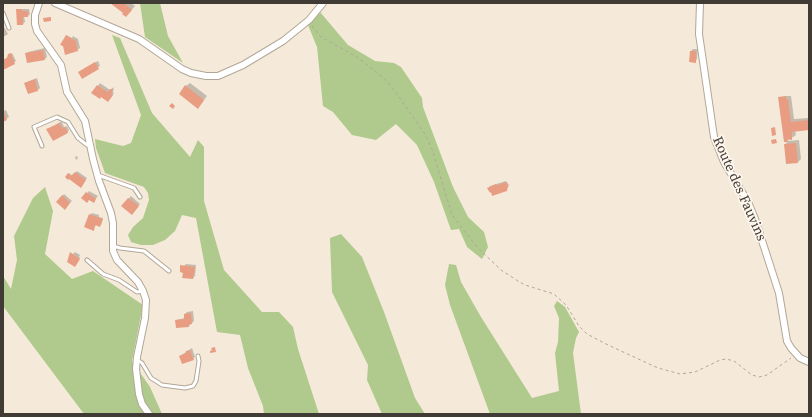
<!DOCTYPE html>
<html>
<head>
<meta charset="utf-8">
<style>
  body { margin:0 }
  #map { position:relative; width:812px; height:417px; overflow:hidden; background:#f5e9d9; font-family:"Source Serif 4",serif }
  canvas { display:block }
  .frame { position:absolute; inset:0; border:4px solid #403b35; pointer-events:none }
</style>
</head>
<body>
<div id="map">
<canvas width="812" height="417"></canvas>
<div class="frame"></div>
</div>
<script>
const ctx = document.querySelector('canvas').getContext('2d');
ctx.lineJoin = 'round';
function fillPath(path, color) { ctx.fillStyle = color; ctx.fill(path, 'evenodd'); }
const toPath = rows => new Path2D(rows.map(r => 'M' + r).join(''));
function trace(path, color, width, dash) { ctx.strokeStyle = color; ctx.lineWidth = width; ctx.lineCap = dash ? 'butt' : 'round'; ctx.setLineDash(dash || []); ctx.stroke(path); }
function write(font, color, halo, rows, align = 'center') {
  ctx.font = font + ' "Source Serif 4",serif'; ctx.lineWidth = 3.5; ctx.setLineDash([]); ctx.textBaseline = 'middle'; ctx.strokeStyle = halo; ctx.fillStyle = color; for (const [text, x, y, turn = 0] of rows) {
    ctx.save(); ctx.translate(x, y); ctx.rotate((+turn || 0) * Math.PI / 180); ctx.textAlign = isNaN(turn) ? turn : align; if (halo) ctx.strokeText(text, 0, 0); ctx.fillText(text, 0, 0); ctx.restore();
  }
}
const green = toPath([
  [140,3,160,3,168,36,183,63,145,37],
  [320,12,348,45,375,61,394,63,401,67,422,98,423,107,453,187,468,217,484,232,488,247,482,259,467,247,459,229,451,230,434,182,417,145,396,124,376,140,352,135,333,112,323,106,317,47,308,25],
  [112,35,120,38,152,113,190,157,198,140,204,147,204,201,224,270,262,312,279,312,293,327,298,349,319,414,264,414,263,406,248,368,240,335,217,332,196,218,182,215,175,231,165,240,153,245,141,245,131,242,128,235,133,227,143,218,149,200,148,193,144,187,105,173,96,148,95,139,123,146,131,143,141,115],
  [45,187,53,211,45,254,72,279,93,271,143,305,132,361,150,387,162,414,84,414,3,306,3,276,11,289,17,260,14,236,33,198],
  [341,234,362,257,384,312,415,398,425,414,382,414,367,380,368,365,332,292,330,238],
  [449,264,456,265,461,282,481,317,532,398,559,391,555,353,558,342,559,318,554,306,557,301,565,307,579,332,576,338,573,353,581,414,490,414,450,305,445,285]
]);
const shadow = toPath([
  [112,3,131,3,135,6,129,13,124,13],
  [19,9,29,9,30,14,28,16,24,16,25,22,23,24],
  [3,25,8,34,3,37],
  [66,35,72,38,73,36,78,39,80,48,77,50],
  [45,48,47,57,45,59,26,54,28,52],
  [693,49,698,49,697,59,695,62,691,51],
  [12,53,16,61,3,69,3,60,8,57],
  [98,61,100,66,82,78,85,68],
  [37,78,40,88,38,90,25,83],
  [100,83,110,90,114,87,113,92,114,93,110,99,93,93],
  [190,83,207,96,201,104,186,86],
  [786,96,791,96,794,119,809,118,809,129,795,131,796,135,787,141,779,98],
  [6,110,9,117,3,121,3,111],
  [60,122,62,122,64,127,67,126,69,130,67,133,48,129],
  [799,140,801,159,798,162,787,163,785,145,788,141],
  [77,156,78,158,76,160,75,157],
  [77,171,87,178,83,184,69,177,66,177,69,173,73,176],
  [506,181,508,185,510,184,506,190,493,195,489,188,490,186],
  [89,191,98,196,94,201,83,198],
  [64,194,72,201,65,208,57,202],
  [131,196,140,204,131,213,122,206],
  [92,213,99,215,99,217,103,218,101,225,96,225,93,230,90,215],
  [75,252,80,255,79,257,80,258,77,263,73,254],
  [186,264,196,265,195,276,193,278,184,272,184,266],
  [193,311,194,321,189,326,176,320,185,318,185,314,187,312],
  [192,348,195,357,193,359,180,356]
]);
const building = toPath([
  [110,3,124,3,132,10,126,17,122,14,123,13],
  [16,9,22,9,22,11,28,11,28,17,23,17,23,25,17,25],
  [51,17,51,21,44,22,43,18],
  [66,35,76,41,76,43,78,51,65,55,63,46,60,45],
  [43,50,45,60,27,63,25,53],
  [690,51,696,51,696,63,689,62],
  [11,53,15,64,3,70,3,60,7,58,8,54],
  [95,62,99,69,82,79,78,72],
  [35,79,38,91,28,94,24,83],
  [97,85,108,92,110,89,113,89,111,94,113,95,108,102,101,97,100,99,91,93],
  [185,85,204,100,198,109,179,94],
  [786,96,786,99,788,99,791,122,809,120,809,130,792,132,792,140,787,139,788,142,784,142,778,97],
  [172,103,175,106,173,109,169,106],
  [3,110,7,120,3,122],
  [58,124,60,124,62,128,65,127,68,133,53,141,46,129],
  [775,127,776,135,772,136,771,128],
  [776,139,777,143,772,144,771,140],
  [796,143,798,163,786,164,784,144],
  [75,172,86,180,81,188,69,179,68,180,65,177,68,173,71,176],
  [507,182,508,185,507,191,492,196,491,192,490,193,487,188,496,184,497,185],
  [86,192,96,199,94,203,89,200,87,203,81,198],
  [62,195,70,203,65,210,56,202],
  [128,198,139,206,132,215,121,206],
  [89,214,103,219,100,227,95,225,94,231,84,227],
  [70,252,80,259,75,267,67,262],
  [180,265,195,267,193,279,182,278,183,273,180,272],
  [191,313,192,324,189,324,189,327,176,328,175,320,184,319,184,314],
  [215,347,216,352,210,353,210,351,212,350,211,348],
  [190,350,194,360,182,364,179,356,186,353,186,351]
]);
const path = toPath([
  [312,26,321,37,357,57,380,75,389,83,399,97,425,134,432,149,452,215,477,247,501,270,518,281,525,285,554,294,566,305,579,326,587,334,608,345,658,368,680,374,695,372,720,360,726,359,734,361,752,375,759,377,767,375,791,358]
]);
const service = toPath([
  [3,13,9,28],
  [42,146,34,127,57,117,68,122,78,138,87,145,90,144],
  [98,175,134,188,140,197],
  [113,246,120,248,144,251,169,271],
  [87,260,103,274,119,280,137,292,143,291],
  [137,360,142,363,151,378,162,385,185,388,193,386,196,381,199,361,198,356]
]);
const minor = toPath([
  [39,3,35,15,35,24,37,31,61,65,67,92,85,121,93,159,99,181,111,213,113,223,113,251,117,260,138,282,143,291,146,300,145,318,137,357,136,369,139,394,142,404,149,414],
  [55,3,139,39,182,69,191,73,206,76,218,76,243,65,283,41,309,20,323,3],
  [700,3,699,34,714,137,724,162,748,202,755,219,779,293,787,341,791,348,800,358,809,362]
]);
const streetNames = [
  ["Route des Fauvins",739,189,66]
];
fillPath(green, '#afca8c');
fillPath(shadow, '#0003');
fillPath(building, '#e89d83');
trace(service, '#b2a797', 5);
trace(minor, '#b2a797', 8);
trace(path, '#afa699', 1, [3, 3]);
trace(service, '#fff', 3);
trace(minor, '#fff', 6);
write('14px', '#403b35', '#fef7ed', streetNames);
</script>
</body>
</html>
